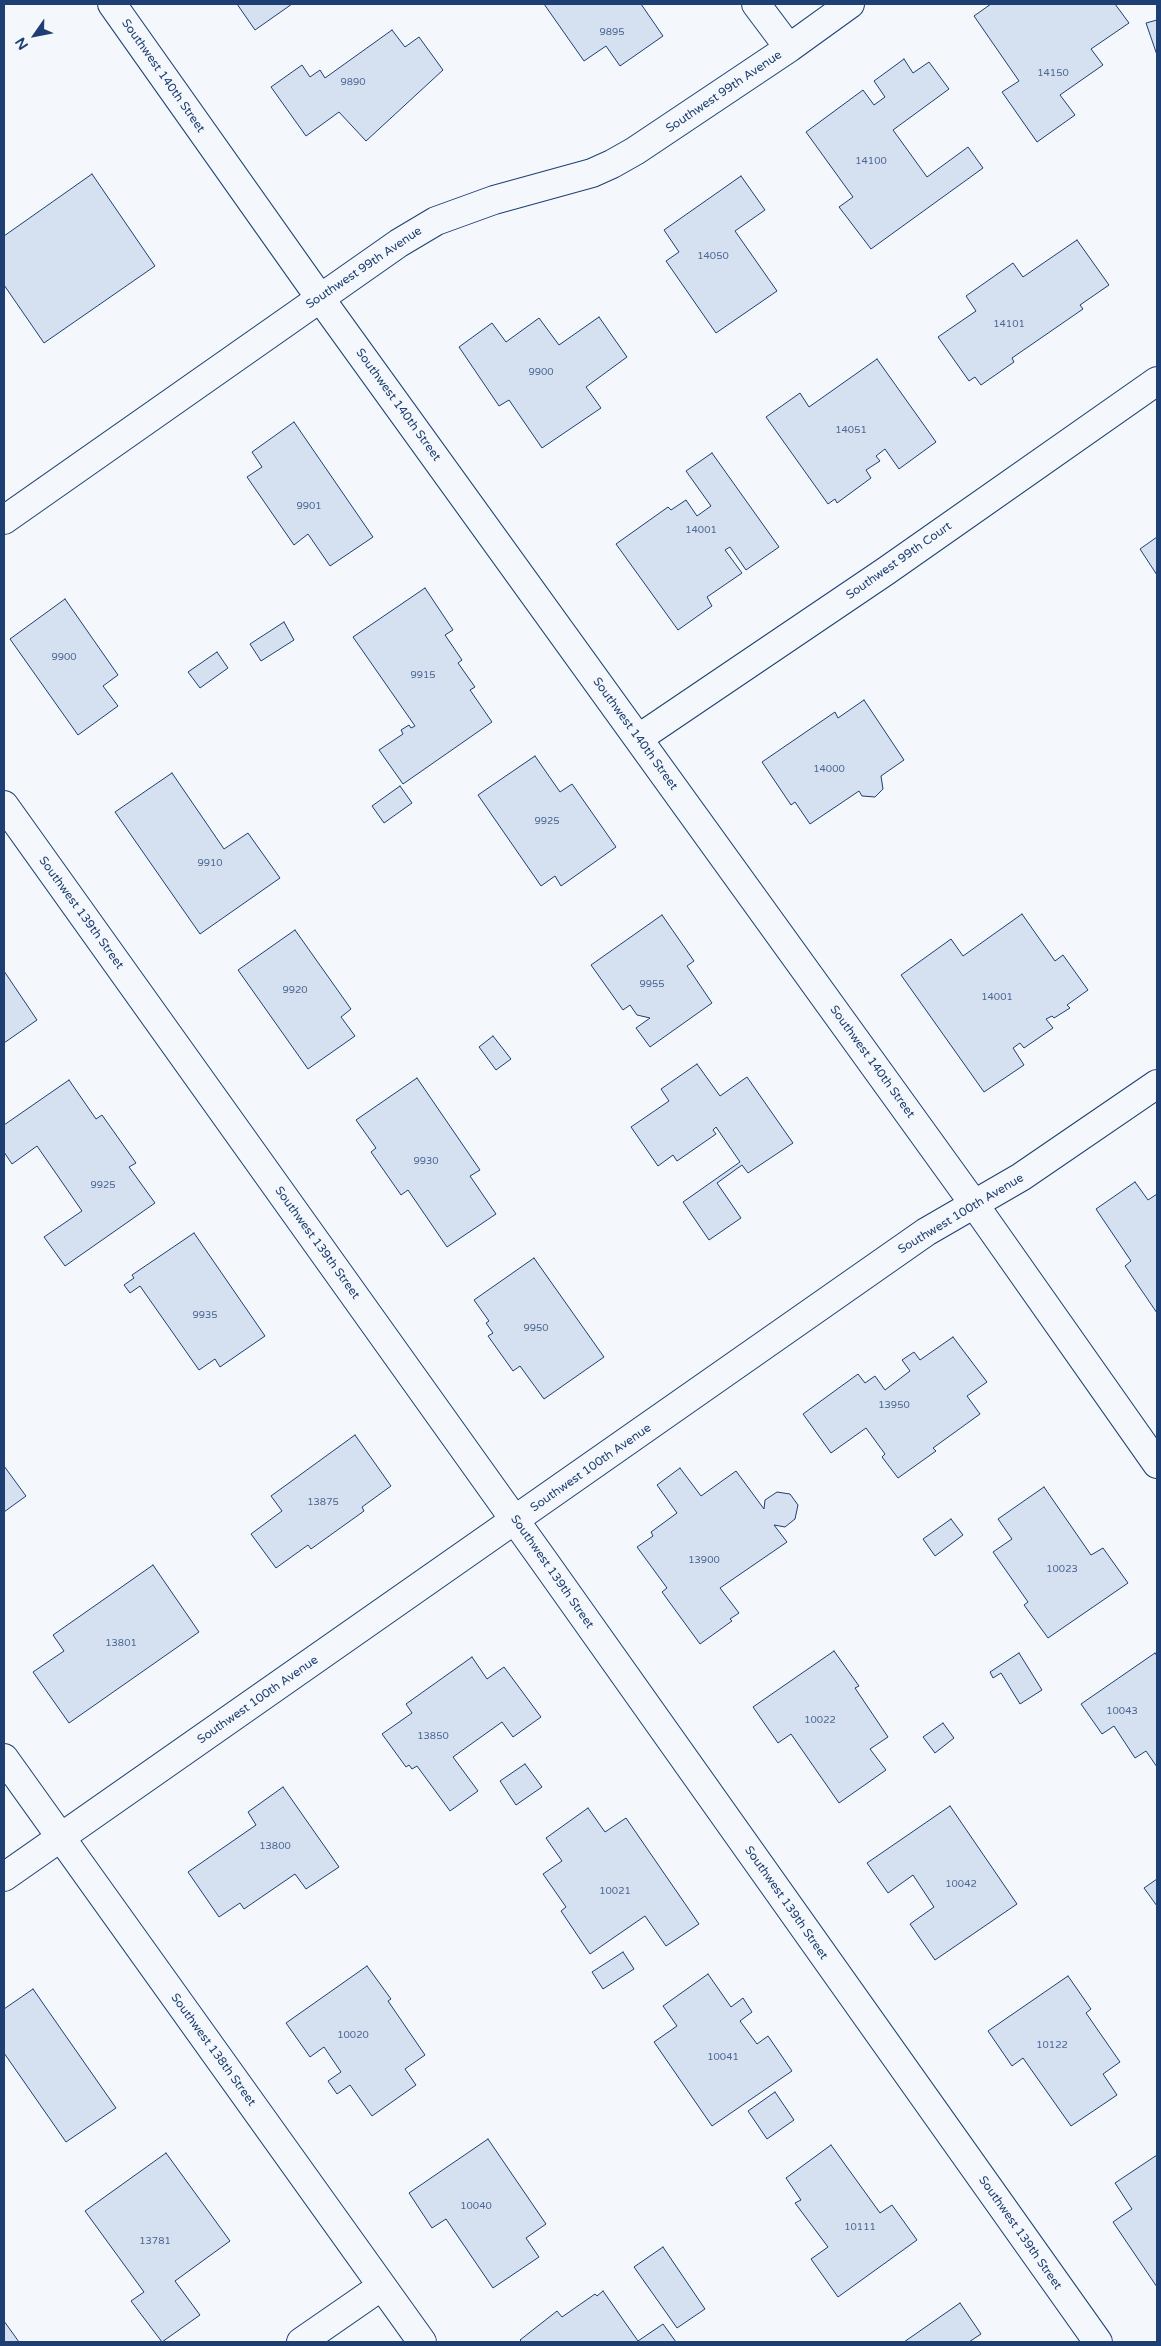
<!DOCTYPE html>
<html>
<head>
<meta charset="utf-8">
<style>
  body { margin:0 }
  #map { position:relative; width:1161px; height:2346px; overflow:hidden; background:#f4f7fb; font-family:"Varela Round",sans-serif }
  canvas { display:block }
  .frame { position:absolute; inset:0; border:5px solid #1d3f73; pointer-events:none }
  .north { position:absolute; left:10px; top:10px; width:50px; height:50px; -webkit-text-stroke:4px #f4f7fb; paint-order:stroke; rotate:237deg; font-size:14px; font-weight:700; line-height:20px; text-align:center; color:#1d3f73 }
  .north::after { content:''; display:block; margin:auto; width:18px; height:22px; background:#1d3f73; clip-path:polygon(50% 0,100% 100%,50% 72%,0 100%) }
</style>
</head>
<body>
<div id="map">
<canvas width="1161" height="2346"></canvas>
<div class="frame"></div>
<div class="north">N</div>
</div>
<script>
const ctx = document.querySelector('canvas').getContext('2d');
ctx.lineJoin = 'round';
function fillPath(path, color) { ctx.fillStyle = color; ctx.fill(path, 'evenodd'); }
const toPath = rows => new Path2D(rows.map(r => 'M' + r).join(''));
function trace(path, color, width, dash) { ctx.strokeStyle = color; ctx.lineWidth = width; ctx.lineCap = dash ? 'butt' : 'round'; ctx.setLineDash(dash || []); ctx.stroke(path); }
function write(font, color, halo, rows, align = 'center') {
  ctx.font = font + ' "Varela Round",sans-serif'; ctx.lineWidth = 4; ctx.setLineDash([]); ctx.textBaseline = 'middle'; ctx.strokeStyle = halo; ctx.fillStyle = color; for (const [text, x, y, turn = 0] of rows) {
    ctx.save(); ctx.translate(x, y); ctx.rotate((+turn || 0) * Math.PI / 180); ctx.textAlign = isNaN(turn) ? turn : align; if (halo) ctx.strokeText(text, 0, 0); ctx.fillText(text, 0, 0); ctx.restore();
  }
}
const building = toPath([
  [237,4,292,4,255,30,237,4],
  [544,4,641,4,663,36,620,66,606,46,584,61,544,4],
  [991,4,1115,4,1129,23,1091,49,1103,65,1060,95,1075,115,1037,142,1002,92,1019,81,974,16,991,4],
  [1157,20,1157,55,1146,23,1157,20],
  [392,30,405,47,419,37,443,70,366,141,339,112,306,136,271,87,302,65,310,77,320,70,325,78,392,30],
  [904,59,913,73,929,62,949,89,893,130,927,177,968,147,983,168,871,249,839,207,853,197,806,132,863,90,874,105,885,97,874,81,904,59],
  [92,174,155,266,44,343,4,285,4,236,92,174],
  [741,176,765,210,735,231,777,291,716,333,666,261,679,252,664,230,741,176],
  [1077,240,1109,285,1080,305,1083,309,1012,358,1014,362,981,385,975,377,969,381,938,337,976,311,966,296,1013,263,1023,277,1077,240],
  [599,317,627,357,586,387,601,408,542,448,509,400,499,406,459,347,492,323,506,342,539,318,559,345,599,317],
  [877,359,936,442,899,469,885,449,876,456,880,461,866,470,871,478,837,503,835,499,828,504,766,417,800,393,809,407,877,359],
  [294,422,373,537,330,566,308,534,294,545,247,477,262,467,252,452,294,422],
  [712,453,779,547,746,570,730,547,725,550,742,573,707,597,712,606,678,630,616,544,668,507,671,510,686,500,697,516,711,506,686,471,712,453],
  [1157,537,1157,575,1140,549,1157,537],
  [425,588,453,630,445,635,462,660,458,663,475,687,470,690,492,722,403,784,379,750,403,734,401,730,409,725,411,728,415,726,353,637,425,588],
  [65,599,118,675,103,686,118,706,78,735,10,639,65,599],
  [284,622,294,640,261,661,250,644,284,622],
  [217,652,228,668,200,688,188,672,217,652],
  [864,700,904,760,881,776,883,789,875,797,862,796,859,791,810,824,795,802,791,805,762,762,835,712,838,718,864,700],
  [535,756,560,792,572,784,616,847,561,886,555,876,541,886,478,795,535,756],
  [172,773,224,849,248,833,280,878,200,934,115,812,172,773],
  [400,786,412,803,384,823,372,806,400,786],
  [1022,914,1055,961,1063,955,1088,990,1067,1005,1070,1008,1054,1018,1052,1016,1046,1019,1053,1028,1024,1048,1020,1043,1013,1048,1024,1065,984,1092,901,975,951,939,963,956,1022,914],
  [662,915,694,961,687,966,712,1003,650,1047,636,1028,650,1018,637,1015,630,1005,623,1010,591,965,662,915],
  [295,930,351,1009,341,1017,355,1036,308,1069,238,970,295,930],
  [4,971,37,1020,4,1043,4,971],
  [493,1036,511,1059,496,1070,479,1047,493,1036],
  [697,1064,720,1096,747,1077,793,1143,748,1173,742,1165,717,1183,741,1218,709,1240,683,1202,740,1162,716,1127,713,1130,716,1134,677,1161,673,1155,658,1166,631,1127,669,1101,661,1089,697,1064],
  [417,1078,480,1170,470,1176,496,1214,447,1247,408,1190,401,1195,371,1152,376,1148,356,1120,417,1078],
  [69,1080,96,1119,102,1115,136,1163,129,1167,155,1203,65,1266,44,1237,82,1211,37,1146,12,1164,4,1152,4,1125,69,1080],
  [1135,1182,1148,1200,1157,1194,1157,1313,1125,1266,1131,1261,1096,1209,1135,1182],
  [194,1233,265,1336,220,1367,215,1359,199,1370,140,1286,130,1293,124,1285,134,1278,132,1275,194,1233],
  [534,1258,604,1357,544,1399,520,1366,513,1371,488,1336,493,1333,486,1323,489,1321,474,1300,534,1258],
  [953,1337,987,1382,967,1396,980,1414,933,1448,936,1451,898,1478,882,1457,885,1454,866,1428,831,1453,803,1414,858,1374,865,1383,875,1376,885,1390,910,1371,902,1360,914,1352,920,1360,953,1337],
  [355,1435,391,1486,362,1507,364,1511,311,1549,308,1545,276,1568,251,1534,282,1511,271,1496,355,1435],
  [4,1466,26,1496,4,1512,4,1466],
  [680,1468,701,1496,736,1471,764,1509,765,1500,777,1492,790,1494,798,1505,795,1519,785,1527,774,1525,787,1542,720,1588,739,1613,730,1619,732,1621,700,1644,662,1592,667,1588,637,1547,653,1536,651,1532,677,1513,657,1485,680,1468],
  [1044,1487,1091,1555,1103,1548,1128,1583,1048,1638,1024,1605,1028,1602,993,1552,1012,1539,998,1519,1044,1487],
  [951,1519,963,1535,935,1556,923,1539,951,1519],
  [153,1565,199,1632,69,1723,33,1672,64,1651,53,1635,153,1565],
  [834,1651,859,1686,855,1688,888,1737,870,1749,886,1770,839,1803,791,1734,778,1743,753,1707,834,1651],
  [1019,1653,1042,1690,1020,1704,1001,1673,993,1678,990,1672,1019,1653],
  [1155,1653,1157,1656,1157,1767,1146,1751,1135,1758,1114,1726,1102,1734,1081,1704,1155,1653],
  [472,1657,487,1679,504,1667,541,1717,513,1737,502,1722,453,1757,478,1791,450,1811,417,1766,412,1769,409,1765,406,1767,382,1734,412,1713,406,1704,472,1657],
  [943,1723,954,1738,935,1753,923,1737,943,1723],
  [525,1764,542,1787,516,1805,500,1781,525,1764],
  [283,1787,339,1867,306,1889,295,1874,244,1909,240,1903,219,1917,188,1872,256,1825,248,1812,283,1787],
  [950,1806,1017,1904,935,1960,910,1924,934,1907,913,1875,888,1893,867,1863,950,1806],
  [588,1808,605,1832,626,1818,699,1924,666,1946,645,1916,590,1954,561,1911,566,1907,543,1874,562,1861,546,1838,588,1808],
  [1157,1879,1157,1906,1144,1888,1157,1879],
  [623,1952,634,1969,603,1989,592,1972,623,1952],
  [367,1966,391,1999,388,2001,425,2055,405,2069,416,2085,372,2116,350,2085,337,2094,328,2081,341,2072,324,2047,310,2057,286,2023,367,1966],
  [708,1974,731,2007,743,1998,752,2012,740,2021,757,2044,768,2036,792,2071,712,2126,654,2042,677,2026,663,2006,708,1974],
  [1068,1976,1091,2009,1086,2013,1120,2062,1103,2074,1117,2095,1071,2126,1023,2058,1012,2066,988,2031,1068,1976],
  [33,1989,116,2108,66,2142,4,2053,4,2009,33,1989],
  [775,2092,794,2120,767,2139,748,2111,775,2092],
  [488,2139,546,2224,526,2238,539,2257,493,2288,446,2219,432,2228,409,2193,488,2139],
  [831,2145,880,2213,892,2205,917,2240,838,2297,811,2259,828,2247,795,2203,801,2200,786,2178,831,2145],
  [166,2153,230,2241,175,2281,200,2315,162,2342,131,2301,144,2292,85,2211,166,2153],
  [1157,2155,1157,2287,1113,2222,1132,2209,1115,2183,1157,2155],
  [663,2247,705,2309,677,2328,634,2267,663,2247],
  [603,2291,638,2341,663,2324,676,2342,522,2342,520,2340,557,2311,562,2317,595,2294,597,2296,603,2291],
  [960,2303,981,2334,969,2342,904,2342,960,2303],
  [4,2321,19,2342,4,2342,4,2321]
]);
const minor = toPath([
  [112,4,320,298,974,1204,1157,1464],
  [756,4,789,48],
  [4,520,399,243,436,221,494,200,592,173,612,164,635,151,789,48,850,4],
  [639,738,886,571,1157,381],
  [4,805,544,1561,1098,2342],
  [4,1758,422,2342],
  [4,1877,926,1232,1021,1177,1157,1084],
  [301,2342,382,2286]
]);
const numberNames = [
  ["9895",612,32],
  ["14150",1053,73],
  ["9890",353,82],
  ["14100",871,161],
  ["14050",713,256],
  ["14101",1009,324],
  ["9900",541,372],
  ["14051",851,430],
  ["9901",309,506],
  ["14001",701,530],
  ["9900",64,657],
  ["9915",423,675],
  ["14000",829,769],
  ["9925",547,821],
  ["9910",210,863],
  ["9955",652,984],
  ["9920",295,990],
  ["14001",997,997],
  ["9930",426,1161],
  ["9925",103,1185],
  ["9935",205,1315],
  ["9950",536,1328],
  ["13950",894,1405],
  ["13875",323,1502],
  ["13900",704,1560],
  ["10023",1062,1569],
  ["13801",121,1643],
  ["10043",1122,1711],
  ["10022",820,1720],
  ["13850",433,1736],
  ["13800",275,1846],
  ["10042",961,1884],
  ["10021",615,1891],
  ["10020",353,2035],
  ["10122",1052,2045],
  ["10041",723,2057],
  ["10040",476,2206],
  ["10111",860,2227],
  ["13781",155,2241]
];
const streetNames = [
  ["Southwest 140th Street",163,76,55],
  ["Southwest 99th Avenue",724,92,-34],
  ["Southwest 99th Avenue",364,268,-34],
  ["Southwest 140th Street",398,405,54],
  ["Southwest 99th Court",899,561,-35],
  ["Southwest 140th Street",635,734,54],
  ["Southwest 139th Street",81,913,54],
  ["Southwest 140th Street",872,1062,54],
  ["Southwest 100th Avenue",961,1214,-31],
  ["Southwest 139th Street",317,1243,54],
  ["Southwest 100th Avenue",591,1468,-35],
  ["Southwest 139th Street",552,1572,55],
  ["Southwest 100th Avenue",258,1700,-35],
  ["Southwest 139th Street",786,1903,55],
  ["Southwest 138th Street",213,2050,54],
  ["Southwest 139th Street",1020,2233,55]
];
fillPath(building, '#d5e0f0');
trace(building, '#1d3f73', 1);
trace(minor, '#1d3f73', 30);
trace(minor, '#f4f7fb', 28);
write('10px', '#4b6792', null, numberNames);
write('12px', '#1d3f73', '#f4f7fb', streetNames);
</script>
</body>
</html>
